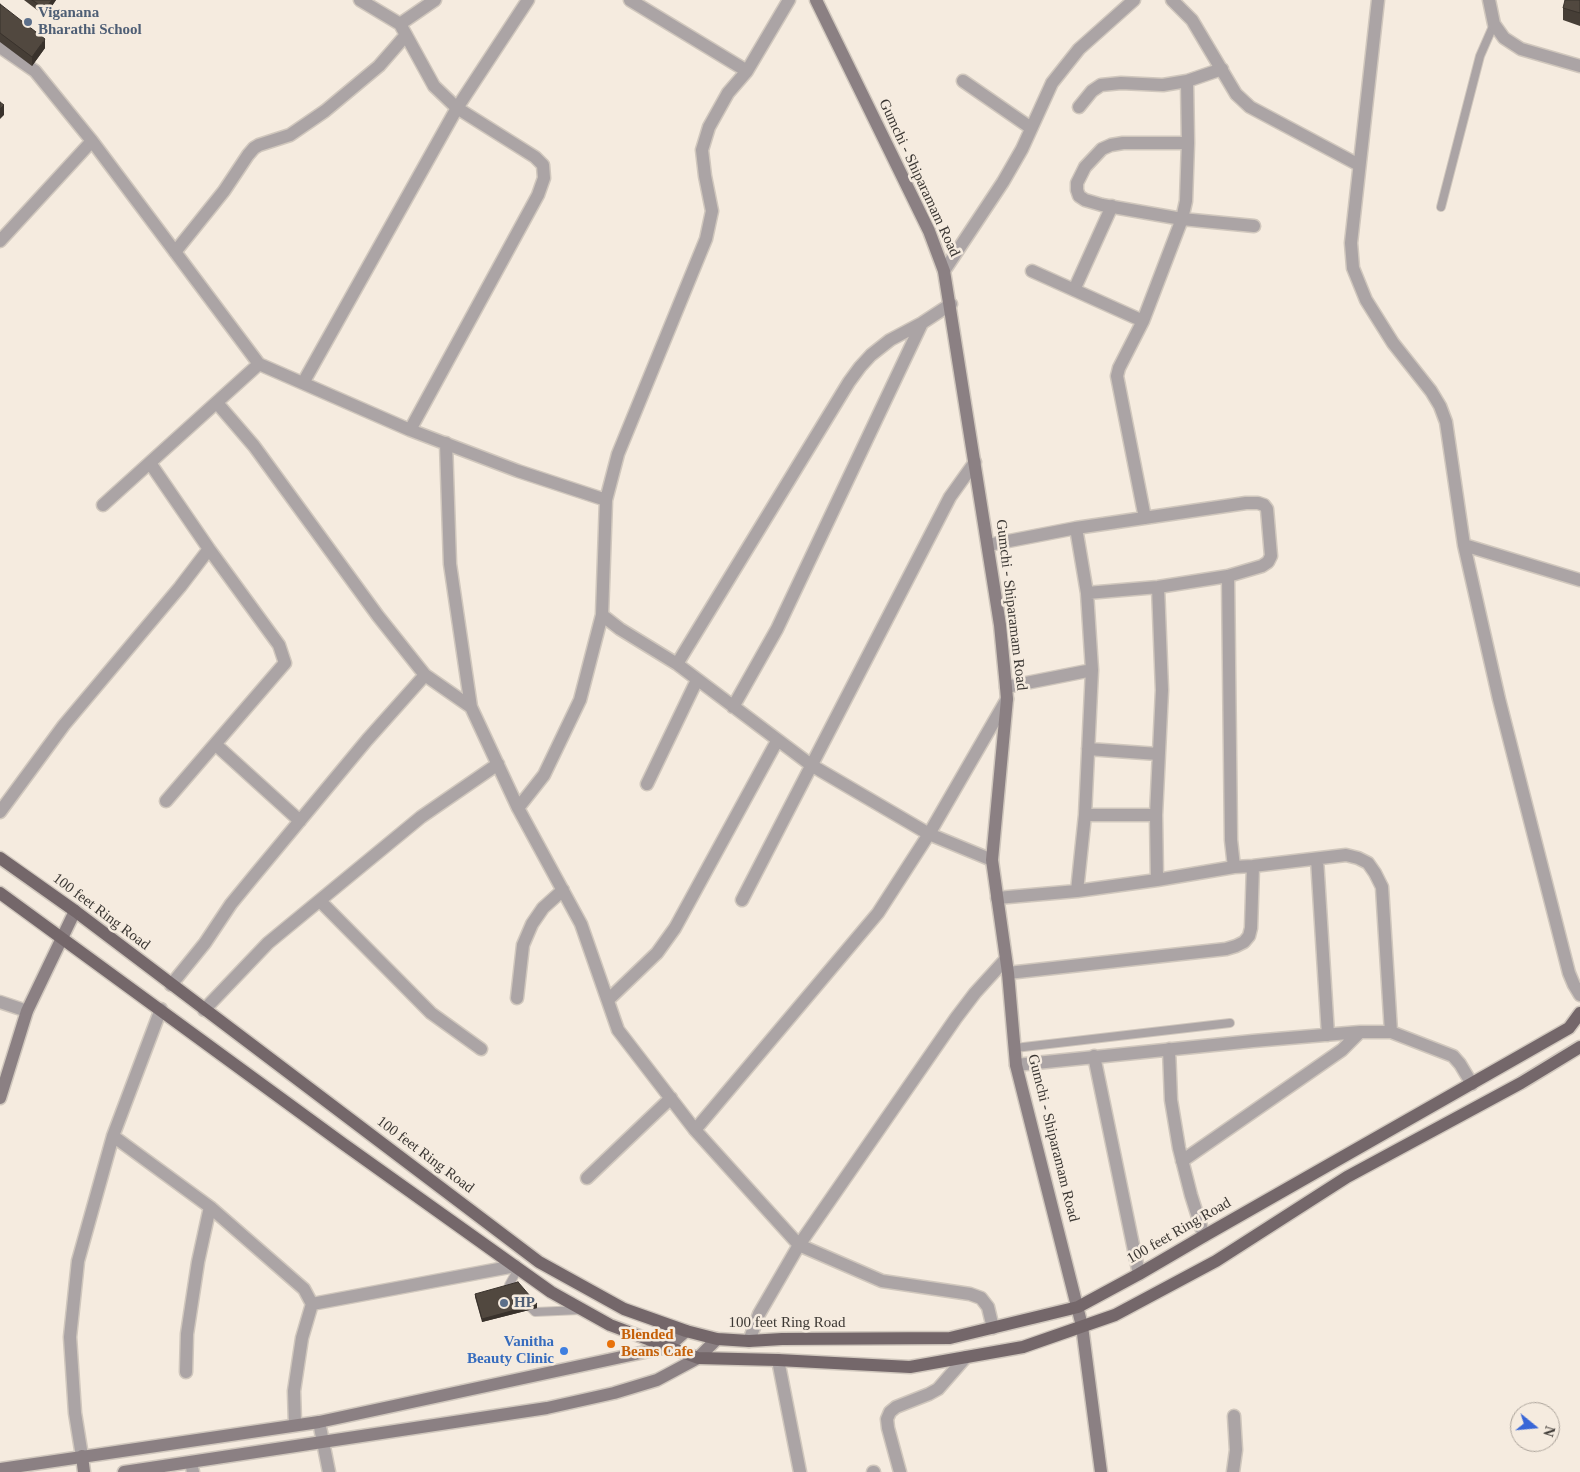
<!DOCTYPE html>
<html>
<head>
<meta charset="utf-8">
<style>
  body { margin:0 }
  #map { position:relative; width:1580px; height:1472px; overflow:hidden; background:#f5ebdf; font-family:"Times New Roman",serif }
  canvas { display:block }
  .north { position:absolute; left:1510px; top:1402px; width:50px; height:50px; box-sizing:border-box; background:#f5ebdf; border:1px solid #aba39a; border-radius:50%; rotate:107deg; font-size:14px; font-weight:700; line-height:20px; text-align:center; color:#3b3733 }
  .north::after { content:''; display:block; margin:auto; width:18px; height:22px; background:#3866d7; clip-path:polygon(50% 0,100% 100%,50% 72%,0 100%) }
</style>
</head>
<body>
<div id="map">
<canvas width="1580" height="1472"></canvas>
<div class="north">N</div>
</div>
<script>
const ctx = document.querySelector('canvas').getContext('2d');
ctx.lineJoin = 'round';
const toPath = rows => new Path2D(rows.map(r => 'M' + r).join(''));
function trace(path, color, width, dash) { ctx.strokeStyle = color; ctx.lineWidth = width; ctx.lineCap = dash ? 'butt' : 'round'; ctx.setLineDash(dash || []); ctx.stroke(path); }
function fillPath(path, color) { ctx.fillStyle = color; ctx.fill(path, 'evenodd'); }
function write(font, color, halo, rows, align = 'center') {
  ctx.font = font + ' "Times New Roman",serif'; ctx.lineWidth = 5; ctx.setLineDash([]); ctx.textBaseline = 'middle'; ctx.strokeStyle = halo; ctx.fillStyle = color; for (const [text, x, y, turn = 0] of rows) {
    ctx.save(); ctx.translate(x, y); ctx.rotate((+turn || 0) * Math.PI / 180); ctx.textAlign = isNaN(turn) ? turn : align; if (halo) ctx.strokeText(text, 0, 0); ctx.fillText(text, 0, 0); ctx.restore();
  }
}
const lane = toPath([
  [1441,207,1480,56,1494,24],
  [1015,1048,1230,1023],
  [515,1290,509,1285,518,1269],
  [526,1303,535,1312,580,1310]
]);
const street = toPath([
  [360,0,400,24,434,86,457,108,535,157,543,165,544,178,538,195,410,430],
  [630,0,747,71],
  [1172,0,1192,20,1236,94,1250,107,1359,165],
  [1378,0,1351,243,1353,268,1366,300,1393,343,1431,391,1440,406,1446,422,1464,545,1499,699,1569,973,1574,985,1580,995],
  [1489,0,1494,24,1504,38,1521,49,1580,66],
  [400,24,435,0],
  [0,47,35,71,92,141,259,364,410,430,518,471,606,500],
  [963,81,1031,128],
  [1079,107,1092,91,1101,85,1121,83,1163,85,1187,81,1222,69],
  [1188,143,1123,143,1111,145,1102,149,1085,167,1077,183,1077,190,1079,196,1085,200,1102,205,1182,219,1254,226],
  [0,241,92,141],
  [175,252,224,191,248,155,254,148,259,145,290,135,325,111,379,66,406,35],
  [944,271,1003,182,1022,149,1052,83,1079,49,1134,0],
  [1032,271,1143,321],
  [1074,290,1112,206],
  [303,383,457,108,528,0],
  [217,403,254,446,378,616,425,675,471,707],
  [446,443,450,564,471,707,518,808,581,924,618,1030,695,1130,799,1245,882,1281,970,1294,981,1298,988,1307,993,1328],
  [150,463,209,549,279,645,285,663,166,801],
  [103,505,259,364],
  [1145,518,1117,376,1119,368,1143,321,1182,219,1186,201,1188,143,1187,81],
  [1076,528,1087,593,1092,670,1085,815,1077,891],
  [988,545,1076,528,1246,503,1258,503,1264,505,1267,509,1271,556,1268,562,1262,566,1228,576,1158,587,1087,593],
  [1464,545,1580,580],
  [1228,576,1231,840,1234,867],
  [602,615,620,629,677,664,811,765,929,834,992,860],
  [677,664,849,382,860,367,871,355,890,340,922,323,951,304],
  [1006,687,1092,670],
  [733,707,777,629,922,323],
  [215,744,300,821],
  [1088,749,1158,754],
  [647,784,697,680],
  [518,808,544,775,580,700,602,615,606,500,618,454,706,239,712,211,705,176,702,150,709,127,728,93,747,71,789,0],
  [0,812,64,725,180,587,209,549],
  [1085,815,1156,815],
  [1317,859,1328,1035],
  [1157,880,1156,815,1162,690,1158,587],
  [997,898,1077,891,1157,880,1234,867,1253,866,1346,855,1358,858,1368,863,1375,873,1382,887,1391,1032],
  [742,900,950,497,975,462],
  [320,901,431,1013,481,1049],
  [1008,973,1226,949,1236,946,1244,942,1249,936,1251,928,1253,866],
  [171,985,205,943,231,904,254,876,367,740,425,675],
  [517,998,523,945,532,924,543,908,563,890],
  [608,1000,657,953,675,928,777,741],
  [0,1002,27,1011],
  [204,1010,268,943,421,817,498,764],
  [1169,1049,1171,1100,1179,1148,1191,1195,1204,1236],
  [1094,1056,1139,1274],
  [1016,1065,1253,1041,1360,1032,1391,1032,1453,1056,1460,1064,1472,1084],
  [695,1130,878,913,929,834,1007,699],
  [113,1136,210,1207,304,1289,312,1304,302,1338,294,1391,295,1424],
  [1182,1161,1342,1050,1360,1032],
  [587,1178,671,1098],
  [312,1304,515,1266],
  [749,1341,759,1314,799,1245,956,1018,975,993,1005,960],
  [778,1360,800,1472],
  [186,1372,187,1334,198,1262,210,1207],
  [319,1422,329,1472],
  [82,1456,75,1413,70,1337,78,1261,113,1136,161,1009],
  [191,1462,193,1472],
  [873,1472,874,1472],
  [900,1472,888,1428,887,1419,890,1412,896,1407,929,1394,938,1389,966,1357],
  [1233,1472,1236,1450,1234,1416]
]);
const secondary = toPath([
  [816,0,929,231,944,271,1000,625,1006,687,1007,699,992,860,1008,973,1016,1065,1082,1326,1101,1472],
  [0,1098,27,1011,75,911],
  [82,1456,84,1472],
  [0,1469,319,1422,668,1347,686,1331],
  [124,1472,547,1408,614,1393,657,1380,698,1358,717,1339]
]);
const primary = toPath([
  [0,858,75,911,539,1262,624,1309,686,1331,717,1339,749,1341,782,1339,950,1338,1078,1307,1139,1274,1204,1236,1569,1028,1580,1013],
  [0,893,342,1143,551,1292,610,1325,698,1358,778,1360,910,1367,1023,1347,1115,1315,1216,1261,1347,1177,1521,1083,1580,1047]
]);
const wall = toPath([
  [24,0,56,0,45,16],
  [1580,0,1580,26,1563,20,1563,8],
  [0,4,45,48,32,66,0,42],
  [475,1294,537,1308,482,1322,475,1297]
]);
const shadedWall = toPath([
  [52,0,56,0,45,16,45,9],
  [45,39,45,48,32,66,32,57],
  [4,105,4,115,0,119,0,109],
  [537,1304,537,1308,482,1322,482,1319]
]);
const building = toPath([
  [32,0,52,0,45,9,32,0],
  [1565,0,1580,0,1580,13,1563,8,1565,0],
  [0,4,45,39,32,57,0,33,0,4],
  [0,102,4,105,0,109,0,102],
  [518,1282,537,1304,482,1319,475,1294,518,1282]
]);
const markers = [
  [28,22,5,"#5c6f8a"],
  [504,1303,5,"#5c6f8a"],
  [611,1344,5,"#e8710a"],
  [564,1351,5,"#3f7fe0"]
];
const serviceNames = [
  ["Viganana",38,13],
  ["Bharathi School",38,30],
  ["HP",514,1303]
];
const streetNames = [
  ["Gumchi - Shiparamam Road",919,178,65],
  ["Gumchi - Shiparamam Road",1011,605,83],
  ["100 feet Ring Road",101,912,37],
  ["Gumchi - Shiparamam Road",1053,1138,76],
  ["100 feet Ring Road",425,1155,37],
  ["100 feet Ring Road",1179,1231,-30],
  ["100 feet Ring Road",787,1323]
];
const foodNames = [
  ["Blended",621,1335],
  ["Beans Cafe",621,1352]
];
const shopNames = [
  ["Vanitha",554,1342],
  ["Beauty Clinic",554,1359]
];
trace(lane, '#d0c7bd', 10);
trace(street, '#d0c7bd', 15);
trace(secondary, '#d0c7bd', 15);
trace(primary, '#d0c7bd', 15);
trace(lane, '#aba4a5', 8);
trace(street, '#aba4a5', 12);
trace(secondary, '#8b8083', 12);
trace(primary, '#74676a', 12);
fillPath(wall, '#463e36');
fillPath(shadedWall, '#39322c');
fillPath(building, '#51483f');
trace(building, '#39322c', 1);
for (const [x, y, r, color] of markers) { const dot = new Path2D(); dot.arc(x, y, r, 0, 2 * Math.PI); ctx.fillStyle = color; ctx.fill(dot); trace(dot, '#f5ebdf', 2); }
write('bold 15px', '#4e5e75', '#f5ebdf', serviceNames, 'left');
write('15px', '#3b3733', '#f5ebdf', streetNames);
write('bold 15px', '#c56008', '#f5ebdf', foodNames, 'left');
write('bold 15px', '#366cbe', '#f5ebdf', shopNames, 'right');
</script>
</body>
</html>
